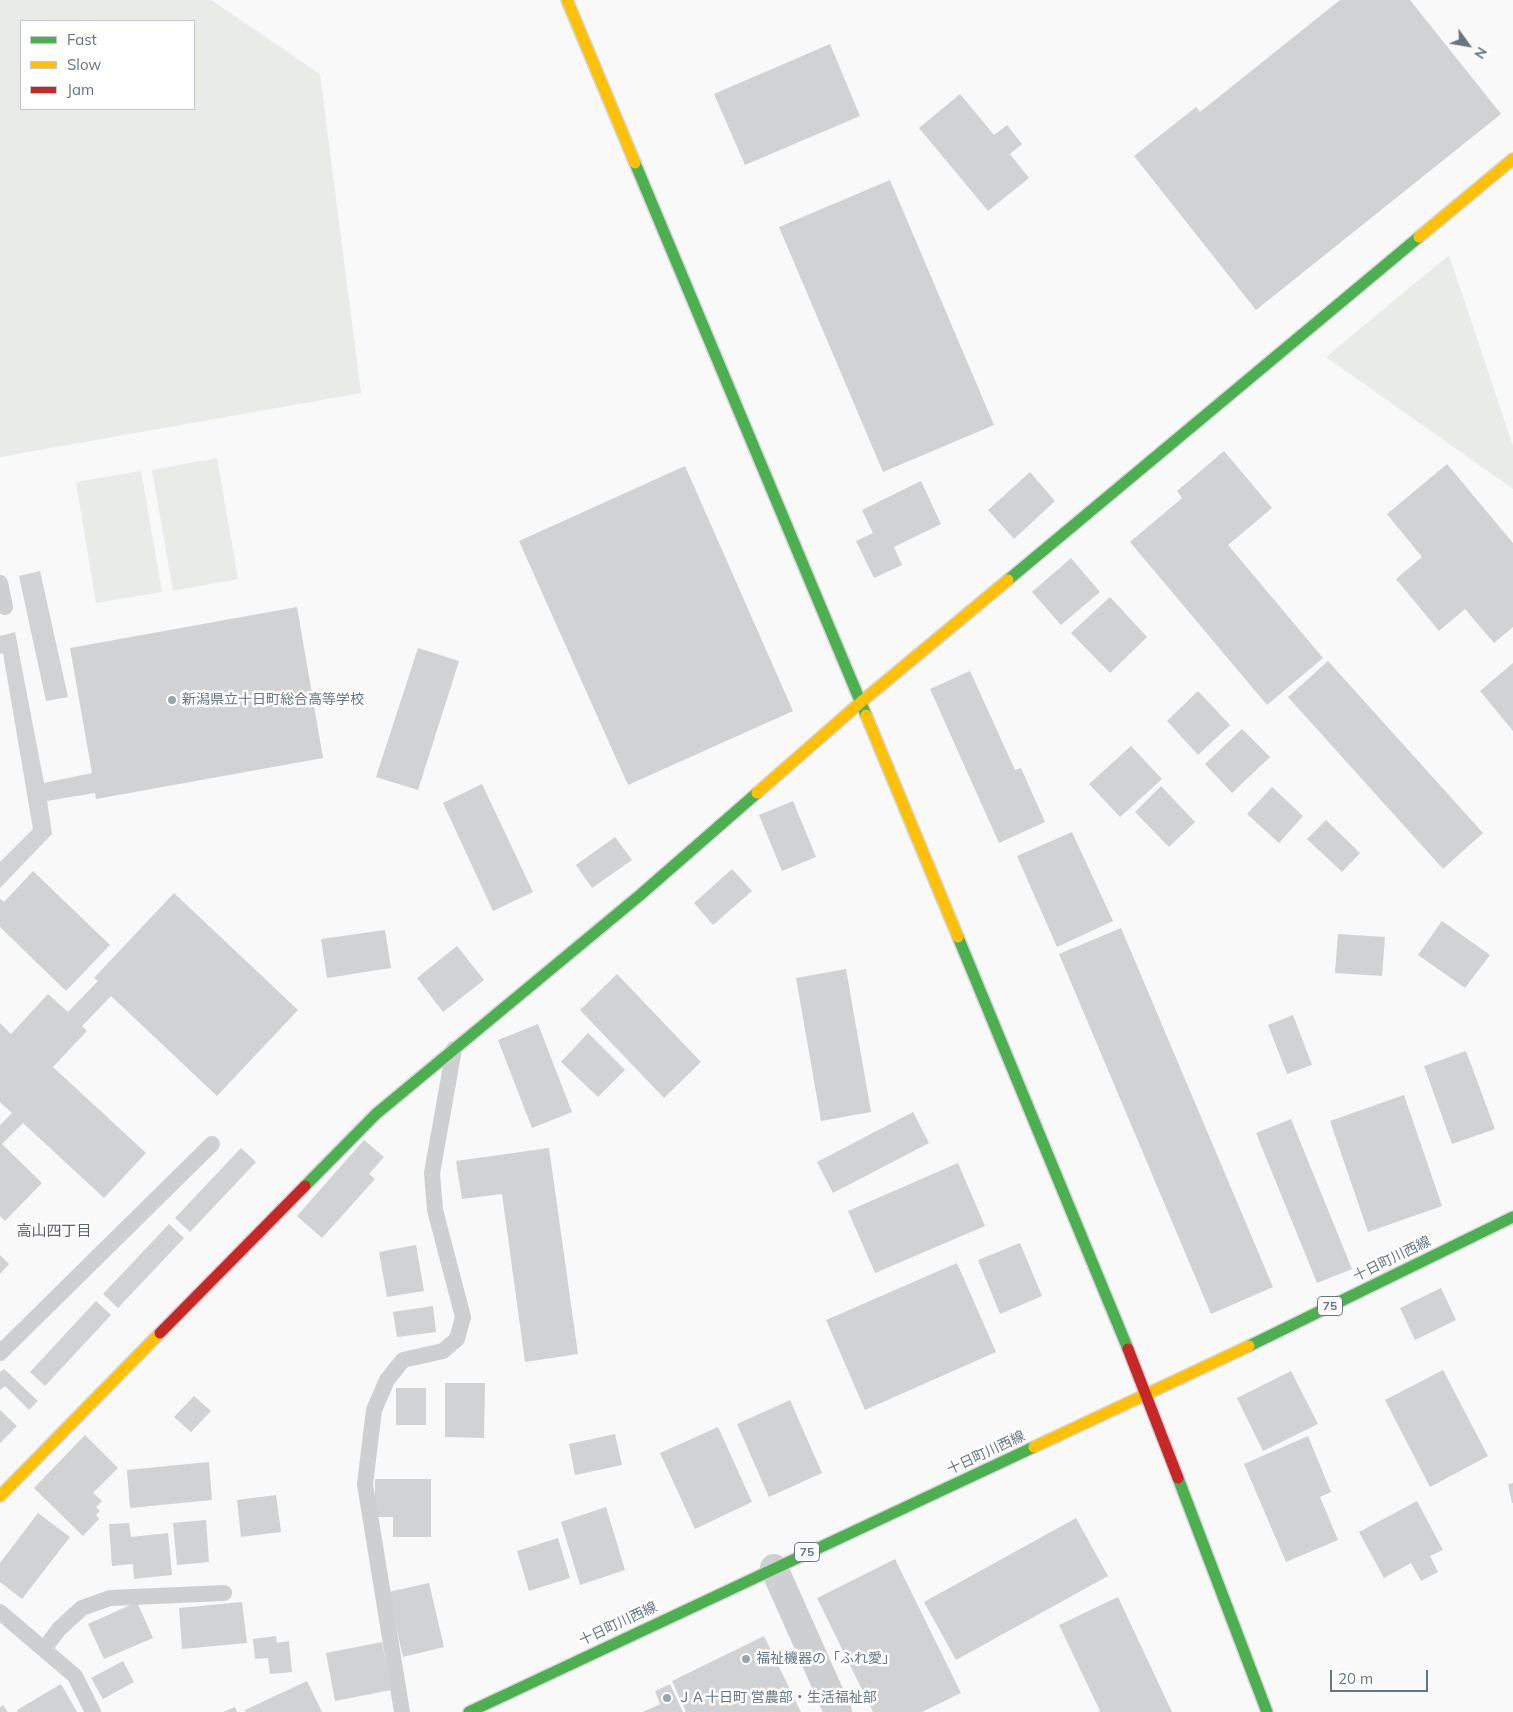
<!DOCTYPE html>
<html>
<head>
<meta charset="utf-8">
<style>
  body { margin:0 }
  #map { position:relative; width:1513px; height:1712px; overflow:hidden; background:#f9f9f9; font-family:Mulish,sans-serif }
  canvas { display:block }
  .legend { position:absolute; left:20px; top:20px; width:175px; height:90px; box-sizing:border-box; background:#fff; border:1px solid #c1c8cd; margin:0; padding:6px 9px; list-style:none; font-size:15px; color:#657683 }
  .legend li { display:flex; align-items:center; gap:10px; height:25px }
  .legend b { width:25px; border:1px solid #c1c8cd }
  .north { position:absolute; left:1443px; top:20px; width:50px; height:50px; -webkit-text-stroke:4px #fff; paint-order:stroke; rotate:122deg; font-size:14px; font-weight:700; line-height:20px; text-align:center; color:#657683 }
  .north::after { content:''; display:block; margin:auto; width:18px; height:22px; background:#657683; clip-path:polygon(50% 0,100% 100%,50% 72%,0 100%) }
  .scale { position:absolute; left:1330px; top:1670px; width:98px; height:22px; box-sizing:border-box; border:2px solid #657683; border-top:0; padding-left:6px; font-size:15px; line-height:18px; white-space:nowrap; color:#657683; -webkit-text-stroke:4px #fff; paint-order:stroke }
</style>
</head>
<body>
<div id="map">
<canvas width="1513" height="1712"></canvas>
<ul class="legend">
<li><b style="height:6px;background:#4caf50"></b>Fast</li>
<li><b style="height:6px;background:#ffc107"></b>Slow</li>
<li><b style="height:6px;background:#c62828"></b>Jam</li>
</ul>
<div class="north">N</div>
<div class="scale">20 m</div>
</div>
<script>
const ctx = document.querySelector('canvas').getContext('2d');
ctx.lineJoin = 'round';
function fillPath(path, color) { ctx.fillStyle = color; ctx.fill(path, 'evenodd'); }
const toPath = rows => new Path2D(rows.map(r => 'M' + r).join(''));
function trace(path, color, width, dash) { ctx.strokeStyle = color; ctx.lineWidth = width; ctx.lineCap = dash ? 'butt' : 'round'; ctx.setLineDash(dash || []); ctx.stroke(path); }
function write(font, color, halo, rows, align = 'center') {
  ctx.font = font + ' Mulish,"Noto Sans JP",sans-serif'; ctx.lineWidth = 5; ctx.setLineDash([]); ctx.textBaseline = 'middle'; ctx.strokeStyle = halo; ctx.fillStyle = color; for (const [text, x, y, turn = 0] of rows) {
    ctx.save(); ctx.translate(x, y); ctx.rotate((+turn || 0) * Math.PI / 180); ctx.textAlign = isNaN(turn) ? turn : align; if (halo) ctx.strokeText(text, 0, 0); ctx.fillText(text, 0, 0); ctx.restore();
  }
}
const green = toPath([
  [0,0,211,0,320,74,361,393,0,457],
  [21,21,194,21,194,109,21,109],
  [1449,255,1513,446,1513,489,1326,357],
  [217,458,238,579,173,591,152,470],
  [141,471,162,592,96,603,76,482]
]);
const building = toPath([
  [1340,0,1410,0,1501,114,1256,310,1134,156,1196,107,1200,112],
  [830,44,860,116,745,165,714,94],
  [960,94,994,135,1007,125,1022,144,1010,154,1029,178,988,211,919,128],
  [890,180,994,425,883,472,779,227],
  [1224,451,1272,508,1228,545,1323,658,1267,705,1130,542,1182,498,1177,491],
  [1447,464,1513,543,1513,627,1494,643,1465,609,1439,631,1396,579,1422,557,1387,514],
  [685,466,793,711,628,785,519,541],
  [1030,472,1055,501,1014,539,988,510],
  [921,481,941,524,894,547,902,565,874,578,856,541,873,533,862,510],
  [1071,558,1100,592,1061,625,1032,592],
  [40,571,68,697,46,701,19,576],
  [1110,597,1147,637,1110,673,1071,633],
  [297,607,323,758,96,799,95,793,47,801,52,834,0,888,0,862,33,829,3,653,0,654,0,636,15,632,44,783,92,773,70,648],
  [418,648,459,661,418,790,376,777],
  [1328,661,1483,833,1443,869,1288,697],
  [1513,663,1513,731,1480,691],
  [970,671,1015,770,1021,768,1045,822,999,843,930,689],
  [1198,691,1230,725,1198,755,1167,721],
  [1242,729,1270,757,1232,793,1205,764],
  [1131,746,1162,779,1120,817,1089,784],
  [482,784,533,892,493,911,443,803],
  [1161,786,1195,822,1169,847,1135,812],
  [1272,787,1303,816,1279,843,1247,814],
  [793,801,816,857,782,871,759,815],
  [1326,820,1360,853,1342,872,1307,839],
  [1072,832,1113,921,1057,947,1017,856],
  [615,837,632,860,592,888,576,865],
  [732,869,752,891,713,925,694,903],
  [33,871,110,945,66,991,0,927,0,899,4,902],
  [174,893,298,1010,217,1096,111,996,82,1026,87,1031,53,1067,146,1153,104,1198,23,1123,2,1144,42,1183,5,1221,0,1216,0,1125,12,1113,0,1102,0,1023,11,1034,48,994,68,1012,98,981,94,978],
  [1442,921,1490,955,1465,988,1418,955],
  [1121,928,1273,1287,1211,1314,1059,954],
  [385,930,391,968,327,978,321,939],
  [1338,934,1385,937,1382,976,1335,973],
  [457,946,484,980,443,1012,417,978],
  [846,969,871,1112,821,1121,796,978],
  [617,974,701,1062,664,1098,580,1010],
  [1293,1015,1312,1065,1287,1074,1268,1025],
  [538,1024,572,1112,532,1128,498,1040],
  [588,1033,625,1070,598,1097,561,1062],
  [1466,1051,1495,1129,1452,1144,1424,1066],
  [1404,1095,1442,1206,1368,1232,1330,1121],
  [913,1112,929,1143,833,1193,817,1162],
  [1291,1119,1352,1269,1317,1283,1256,1133],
  [364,1140,384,1157,369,1174,375,1179,322,1238,297,1216],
  [241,1148,256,1162,190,1232,175,1218],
  [549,1148,578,1354,525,1362,502,1194,462,1199,456,1161],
  [958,1163,985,1226,875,1273,848,1211],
  [169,1224,184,1238,118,1308,103,1294],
  [1020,1243,1042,1296,1000,1314,978,1260],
  [416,1245,424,1291,387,1297,379,1252],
  [0,1255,9,1264,0,1274],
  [957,1263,996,1352,865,1410,826,1320],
  [1441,1288,1456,1320,1415,1340,1400,1308],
  [96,1301,111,1315,45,1386,30,1372],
  [433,1306,436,1332,397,1337,393,1312],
  [4,1369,38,1401,29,1410,5,1386,0,1390,0,1372],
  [1443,1370,1488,1456,1430,1487,1385,1400],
  [1291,1371,1318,1424,1263,1451,1237,1398],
  [445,1383,485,1383,484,1438,445,1437],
  [396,1388,426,1388,426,1425,396,1425],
  [194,1396,211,1411,191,1432,174,1417],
  [790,1400,822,1473,769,1497,737,1424],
  [0,1410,17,1426,0,1443],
  [718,1427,752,1502,695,1529,660,1453],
  [615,1434,622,1465,575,1475,569,1444],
  [85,1435,118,1468,93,1493,102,1501,96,1507,100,1511,96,1515,99,1519,83,1536,34,1488],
  [1308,1436,1331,1492,1320,1497,1338,1540,1286,1562,1244,1464],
  [209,1462,212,1500,130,1508,127,1470],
  [375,1479,431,1479,431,1537,393,1537,393,1517,375,1517],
  [1513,1483,1513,1503,1512,1503,1508,1484],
  [276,1495,281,1532,241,1537,237,1500],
  [1417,1501,1443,1550,1430,1556,1438,1572,1421,1581,1411,1563,1384,1578,1359,1532],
  [606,1507,625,1570,580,1585,561,1522],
  [38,1513,70,1537,22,1599,0,1582,0,1563],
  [1076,1518,1108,1576,956,1660,924,1602],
  [206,1520,209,1562,177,1565,173,1523],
  [129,1523,131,1537,168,1533,172,1575,134,1579,133,1564,112,1566,109,1524],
  [558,1538,570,1578,529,1591,517,1551],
  [895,1559,961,1693,922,1712,873,1712,817,1598],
  [429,1583,444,1647,403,1657,388,1592],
  [1118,1597,1172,1712,1097,1712,1100,1711,1059,1625],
  [137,1602,153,1638,104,1659,88,1624],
  [242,1602,247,1643,182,1649,179,1608],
  [276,1636,277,1643,289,1641,292,1672,270,1674,268,1658,255,1659,253,1639],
  [764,1636,801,1712,686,1712,672,1681],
  [382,1642,391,1690,335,1701,326,1653],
  [123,1661,134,1682,103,1699,91,1678],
  [307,1681,322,1712,246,1712,245,1710],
  [61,1684,77,1712,18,1712,17,1710],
  [670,1684,683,1712,643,1712,660,1704,655,1691],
  [3,1705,8,1712,0,1712,0,1707],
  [235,1707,237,1712,223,1712]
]);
const lane = toPath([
  [0,583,5,607],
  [0,1353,212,1144],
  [0,1612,75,1676,93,1712],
  [44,1649,59,1629,82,1608,110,1598,224,1593],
  [402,1712,365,1484,374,1410,387,1380,403,1360,443,1351,457,1339,463,1317,435,1210,432,1173,454,1049]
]);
const street = toPath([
  [774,1568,838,1712]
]);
const fast = toPath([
  [635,163,866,715],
  [1008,580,1419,237],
  [958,937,1128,1349],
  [305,1186,376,1114,639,896,757,793],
  [1249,1346,1513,1217],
  [1178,1478,1267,1712],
  [469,1712,1034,1447]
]);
const slow = toPath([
  [567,0,635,163],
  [1419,237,1513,159],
  [866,715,958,937],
  [757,793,861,702,1008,580],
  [1034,1447,1249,1346],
  [0,1496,160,1333]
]);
const jam = toPath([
  [160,1333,305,1186],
  [1128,1349,1178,1478]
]);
const markers = [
  [172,700,5,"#99a4ac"],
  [746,1659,5,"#99a4ac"],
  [667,1698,5,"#99a4ac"]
];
const shields = [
  [1330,1306,25],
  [807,1552,25]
];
const shieldNames = [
  ["75",1330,1306],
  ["75",807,1552]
];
const poiNames = [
  ["新潟県立十日町総合高等学校",182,700],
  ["福祉機器の「ふれ愛」",756,1659],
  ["ＪＡ十日町 営農部・生活福祉部",677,1698]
];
const streetNames = [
  ["十日町川西線",1392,1259,-26],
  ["十日町川西線",986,1453,-25],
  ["十日町川西線",618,1624,-25]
];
const neighbourhoodNames = [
  ["高山四丁目",54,1231]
];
fillPath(green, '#e8ebe6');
fillPath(building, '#d0d2d3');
trace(fast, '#d5d6d7', 14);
trace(slow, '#d5d6d7', 14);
trace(jam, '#d5d6d7', 14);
trace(lane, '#cecfd0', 16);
trace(street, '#cecfd0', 28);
trace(fast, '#4caf50', 11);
trace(slow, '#ffc107', 11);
trace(jam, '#c62828', 11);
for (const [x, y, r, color] of markers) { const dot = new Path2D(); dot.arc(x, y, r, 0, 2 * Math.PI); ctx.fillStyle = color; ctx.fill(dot); trace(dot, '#fff', 2); }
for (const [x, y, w] of shields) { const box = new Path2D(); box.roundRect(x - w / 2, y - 9.5, w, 19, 4); ctx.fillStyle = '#fff'; ctx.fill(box); trace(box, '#657683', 1); }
write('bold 12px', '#657683', null, shieldNames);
write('14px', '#657683', '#fff', poiNames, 'left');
write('14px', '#657683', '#fff', streetNames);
write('15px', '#57646e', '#fff', neighbourhoodNames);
</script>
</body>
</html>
